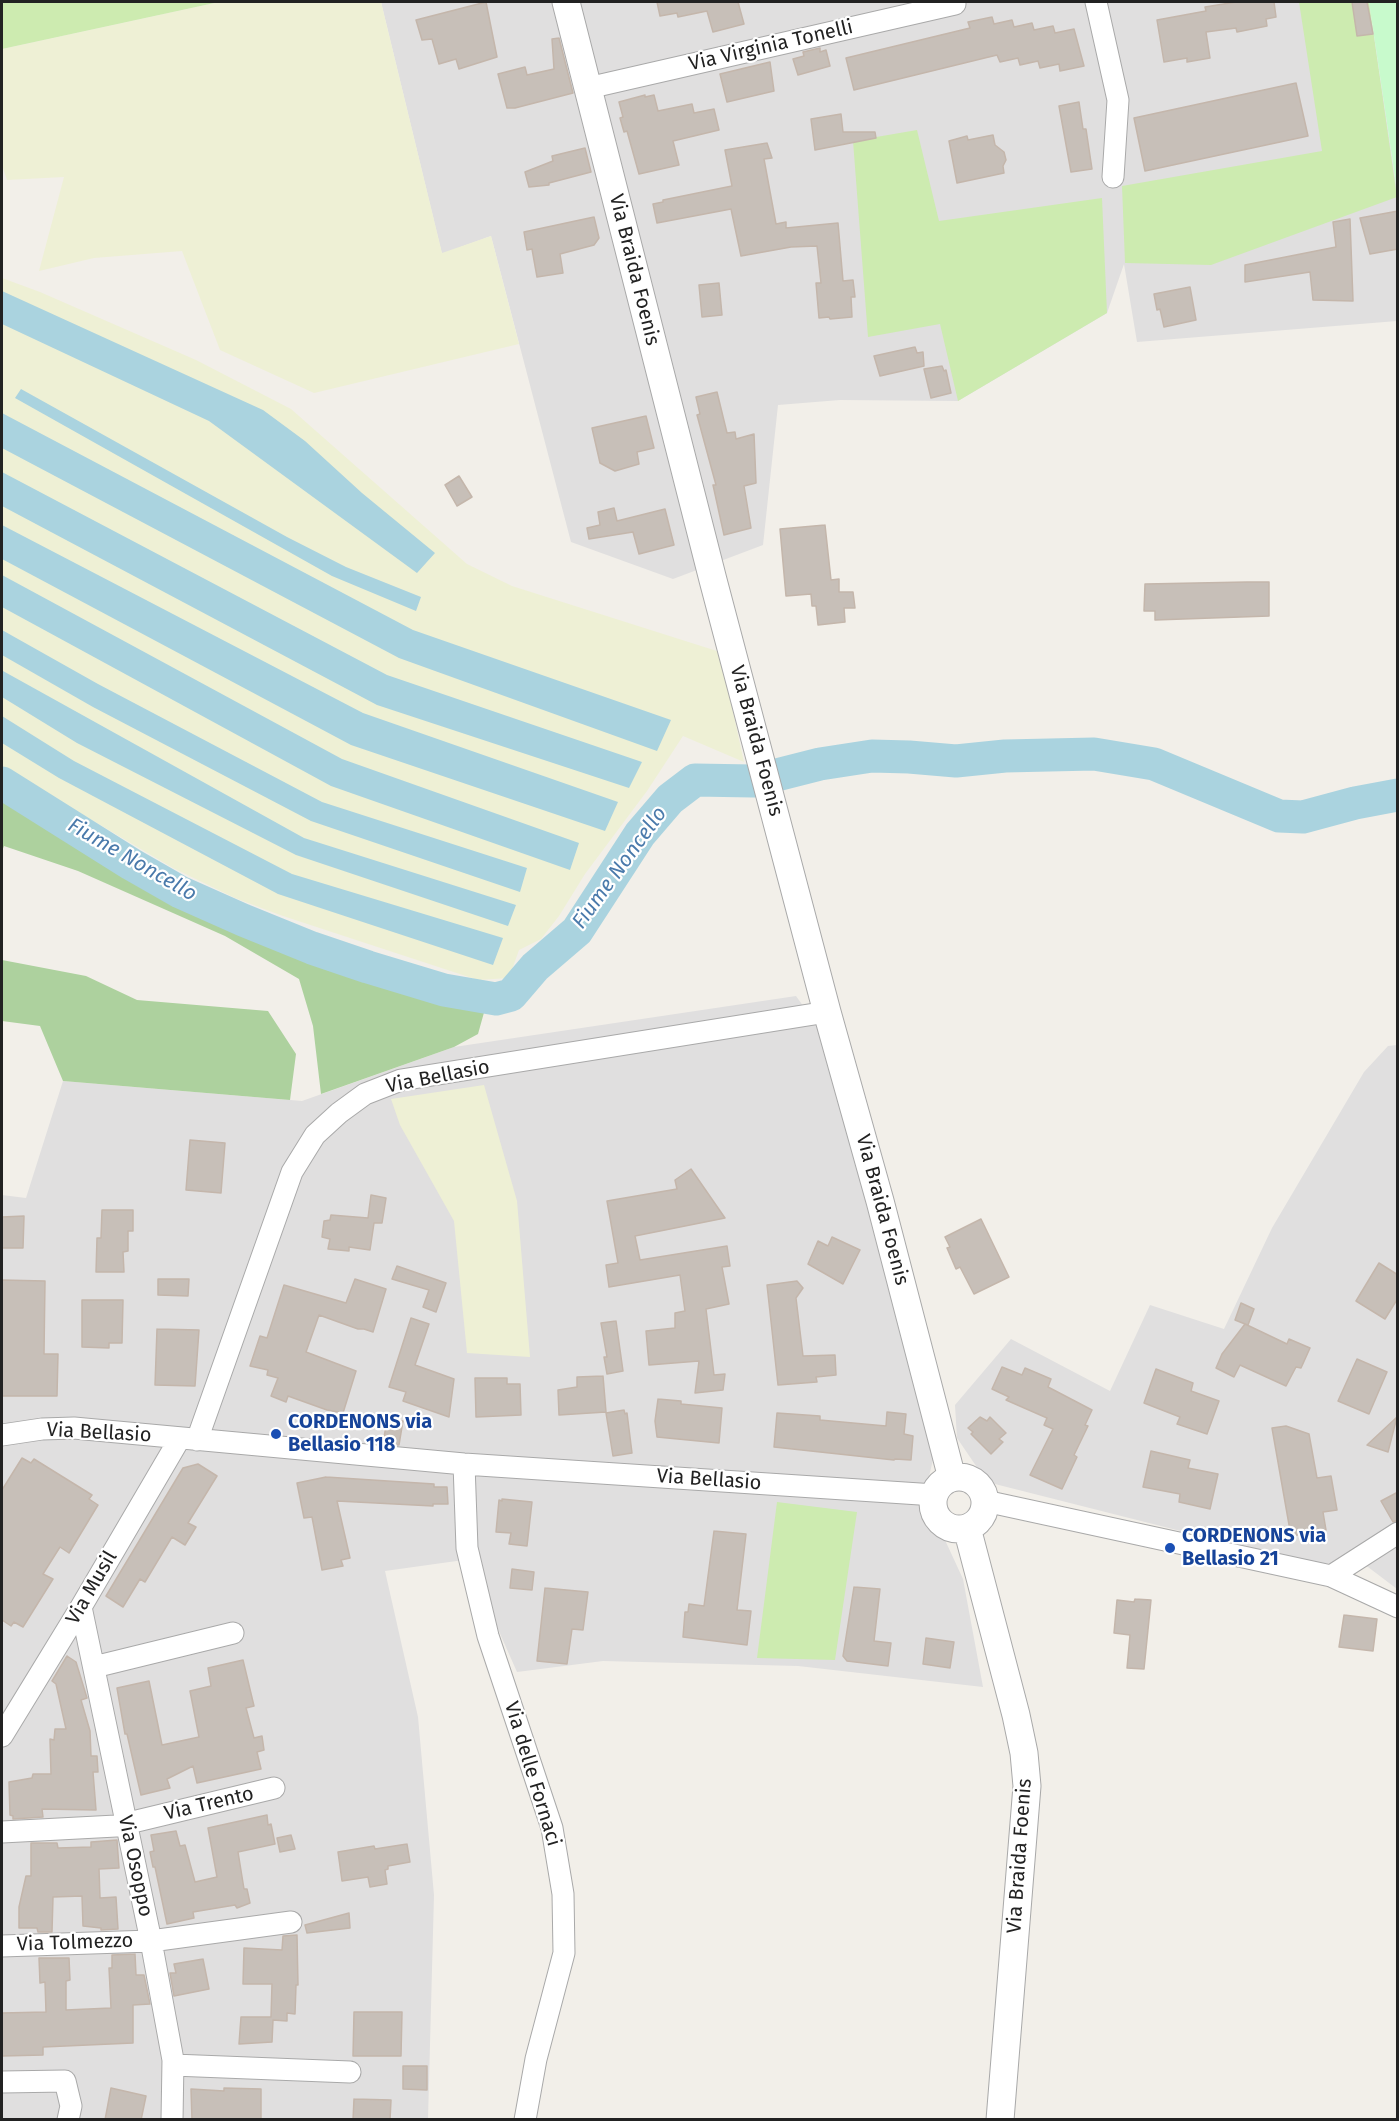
<!DOCTYPE html>
<html>
<head>
<meta charset="utf-8">
<style>
  body { margin:0 }
  #map { position:relative; width:1399px; height:2121px; overflow:hidden; background:#f2efe9; font-family:"Fira Sans",sans-serif }
  canvas { display:block }
  .frame { position:absolute; inset:0; border:3px solid #222; pointer-events:none }
</style>
</head>
<body>
<div id="map">
<canvas width="1399" height="2121"></canvas>
<div class="frame"></div>
</div>
<script>
const ctx = document.querySelector('canvas').getContext('2d');
ctx.lineJoin = 'round';
function fillPath(path, color) { ctx.fillStyle = color; ctx.fill(path, 'evenodd'); }
const toPath = rows => new Path2D(rows.map(r => 'M' + r).join(''));
function trace(path, color, width, dash) { ctx.strokeStyle = color; ctx.lineWidth = width; ctx.lineCap = dash ? 'butt' : 'round'; ctx.setLineDash(dash || []); ctx.stroke(path); }
function write(font, color, halo, rows, align = 'center') {
  ctx.font = font + ' "Fira Sans",sans-serif'; ctx.lineWidth = 4.5; ctx.setLineDash([]); ctx.textBaseline = 'middle'; ctx.strokeStyle = halo; ctx.fillStyle = color; for (const [text, x, y, turn = 0] of rows) {
    ctx.save(); ctx.translate(x, y); ctx.rotate((+turn || 0) * Math.PI / 180); ctx.textAlign = isNaN(turn) ? turn : align; if (halo) ctx.strokeText(text, 0, 0); ctx.fillText(text, 0, 0); ctx.restore();
  }
}
const residential = toPath([
  [381,2,1369,2,1397,191,1397,321,1137,342,1124,264,1107,313,958,401,840,400,778,405,763,545,673,579,571,542,491,236,442,254],
  [796,996,821,1031,933,1460,920,1513,945,1540,963,1579,983,1687,798,1666,603,1661,517,1672,494,1620,478,1558,385,1571,418,1717,434,1895,428,2119,2,2120,2,1195,26,1198,63,1081,302,1101,454,1047],
  [1397,1045,1397,1589,1368,1567,1299,1561,987,1482,957,1438,955,1405,1011,1339,1110,1391,1150,1305,1224,1329,1272,1228,1364,1072,1388,1046]
]);
const farmland = toPath([
  [219,2,381,2,442,253,491,236,519,344,314,393,220,350,182,251,94,258,39,271,64,177,7,180,2,165,2,49],
  [2,278,40,292,196,360,291,409,467,564,512,586,720,652,744,762,683,736,647,791,585,874,559,916,541,939,519,950,509,978,478,980,280,915,235,898,173,868,2,767],
  [484,1085,517,1201,530,1357,467,1353,454,1221,400,1125,391,1099]
]);
const grass = toPath([
  [2,2,219,2,2,49],
  [1299,2,1369,2,1397,197,1211,265,1125,263,1122,186,1322,151],
  [917,130,939,221,1102,198,1107,313,958,401,940,324,868,337,853,141],
  [777,1502,857,1512,835,1660,757,1658]
]);
const forest = toPath([
  [2,783,131,864,180,892,243,920,312,948,368,967,444,990,474,996,485,1009,478,1034,454,1047,321,1094,313,1026,299,979,225,936,78,871,4,846,2,851],
  [2,960,86,976,137,1000,268,1011,296,1054,290,1100,63,1081,40,1026,2,1021]
]);
const park = toPath([
  [1369,2,1397,2,1397,191]
]);
const water = toPath([
  [2,291,263,410,305,441,362,493,435,553,417,573,209,421,2,324],
  [21,389,287,537,346,567,421,597,416,611,332,576,15,398],
  [2,413,413,630,671,720,657,751,399,658,2,448],
  [2,472,387,675,642,762,629,788,377,705,2,506],
  [2,525,363,713,618,802,605,831,351,745,2,559],
  [2,575,342,759,579,843,570,870,331,786,2,607],
  [2,630,98,684,322,802,527,868,520,892,311,821,93,707,2,655],
  [3,671,304,838,516,905,508,926,296,855,77,743,2,697,2,673],
  [2,716,74,761,292,874,503,938,493,965,278,894,59,778,2,743]
]);
const river = toPath([
  [2,783,131,864,180,892,243,920,312,948,368,967,444,990,496,999,511,995,535,967,577,931,640,834,670,799,695,780,753,781,820,764,872,756,909,757,956,761,1005,756,1094,754,1154,764,1279,816,1303,817,1355,803,1398,795]
]);
const building = toPath([
  [486,2,497,57,459,69,456,59,439,64,432,39,422,40,416,20,486,2],
  [657,2,738,2,744,24,713,32,707,11,678,17,677,13,660,16,657,2],
  [1236,2,1274,2,1276,17,1266,19,1267,26,1237,32,1236,28,1206,32,1210,58,1187,62,1187,58,1164,62,1157,20,1206,11,1205,7,1236,2],
  [1352,2,1367,2,1373,34,1357,36,1352,2],
  [992,17,994,24,1012,20,1014,27,1032,23,1034,30,1053,26,1055,33,1074,29,1084,66,1060,71,1059,64,1040,68,1038,61,1020,65,1018,58,1000,62,997,55,854,90,846,58,970,28,968,22,992,17],
  [559,38,573,93,515,108,507,108,498,74,525,67,527,75,554,69,552,39,559,38],
  [820,48,820,52,826,50,830,66,798,75,793,59,804,56,803,52,820,48],
  [770,62,774,91,727,102,720,74,770,62],
  [1296,83,1308,136,1145,171,1134,118,1296,83],
  [645,95,645,97,654,95,658,111,692,104,694,113,714,109,719,130,673,141,679,165,639,174,627,131,624,132,620,118,623,117,619,102,645,95],
  [1079,102,1083,129,1086,129,1092,169,1071,172,1059,106,1079,102],
  [841,114,843,132,875,132,876,138,815,150,811,119,841,114],
  [993,135,995,145,1004,152,1006,160,1003,166,1004,173,957,183,949,141,967,136,968,140,993,135],
  [767,143,772,158,764,159,776,224,786,222,786,228,838,223,843,281,853,280,855,297,851,297,852,317,830,319,829,317,819,318,816,283,821,283,817,246,791,247,741,256,731,209,657,223,653,204,663,202,663,200,732,186,725,150,767,143],
  [585,148,591,172,549,183,549,185,529,187,525,172,553,161,552,156,585,148],
  [1398,211,1398,249,1370,254,1360,218,1398,211],
  [594,217,599,238,594,245,560,254,563,273,537,277,532,249,527,250,524,232,594,217],
  [1350,219,1353,301,1313,300,1310,272,1245,282,1245,265,1336,247,1333,222,1350,219],
  [719,283,722,315,702,317,699,285,719,283],
  [1190,287,1196,320,1164,327,1160,309,1157,310,1154,294,1190,287],
  [915,347,917,353,923,352,924,366,880,376,874,356,915,347],
  [942,366,944,371,946,370,951,393,931,398,924,369,942,366],
  [717,392,727,433,735,432,736,439,754,434,756,483,744,486,751,528,724,535,713,485,716,485,697,415,700,414,696,397,717,392],
  [646,416,654,448,637,452,639,464,615,471,600,463,592,428,646,416],
  [459,476,472,497,457,506,445,485,459,476],
  [614,508,617,521,665,509,674,545,639,554,633,532,589,539,587,528,600,525,598,512,614,508],
  [825,525,831,580,839,579,839,592,853,592,855,608,844,608,845,622,818,625,816,606,812,606,811,594,786,596,780,529,825,525],
  [1247,582,1269,582,1269,616,1155,620,1155,611,1144,611,1145,584,1247,582],
  [190,1140,225,1143,221,1193,186,1190,190,1140],
  [691,1169,725,1218,635,1236,640,1260,727,1246,730,1266,722,1267,729,1304,706,1309,714,1375,725,1374,723,1390,695,1393,699,1361,649,1365,646,1331,675,1328,675,1313,685,1311,680,1275,609,1287,606,1265,618,1263,607,1201,677,1189,675,1180,691,1169],
  [371,1195,386,1198,382,1223,374,1223,370,1250,349,1247,349,1251,328,1249,330,1239,322,1237,324,1221,330,1220,331,1215,368,1218,371,1195],
  [102,1210,133,1210,133,1231,128,1231,128,1251,123,1252,124,1272,96,1272,97,1238,101,1238,102,1210],
  [24,1216,23,1248,2,1248,2,1217,24,1216],
  [981,1219,1009,1277,974,1294,960,1267,956,1269,947,1248,950,1247,945,1237,981,1219],
  [832,1237,860,1250,843,1284,808,1264,818,1241,828,1246,832,1237],
  [1379,1263,1398,1275,1398,1298,1385,1319,1356,1301,1379,1263],
  [397,1266,446,1283,436,1312,423,1307,429,1290,392,1279,397,1266],
  [158,1279,189,1279,188,1296,158,1295,158,1279],
  [355,1279,386,1289,373,1332,364,1329,358,1329,319,1315,306,1352,356,1371,343,1413,327,1410,288,1396,286,1402,271,1396,278,1378,267,1375,268,1370,250,1366,260,1336,267,1338,284,1285,346,1303,355,1279],
  [2,1280,45,1281,44,1354,58,1354,57,1396,2,1396,2,1280],
  [797,1281,803,1288,796,1298,803,1356,835,1355,836,1375,816,1377,817,1382,778,1385,767,1285,797,1281],
  [82,1300,123,1300,122,1343,109,1343,109,1348,82,1347,82,1300],
  [1241,1303,1254,1309,1248,1325,1245,1324,1287,1344,1289,1339,1310,1348,1301,1368,1296,1367,1286,1386,1240,1365,1234,1377,1216,1368,1222,1354,1245,1324,1235,1320,1241,1303],
  [411,1318,429,1324,415,1365,454,1379,449,1417,403,1401,406,1392,389,1387,411,1318],
  [616,1321,623,1371,607,1374,604,1357,607,1357,601,1323,616,1321],
  [157,1329,199,1330,195,1386,155,1385,157,1329],
  [1357,1359,1387,1372,1369,1414,1338,1401,1357,1359],
  [1002,1367,1022,1375,1025,1368,1051,1379,1048,1387,1092,1410,1085,1425,1088,1426,1074,1455,1077,1457,1062,1489,1030,1475,1053,1429,1044,1425,1047,1418,1006,1400,1009,1397,992,1389,1002,1367],
  [1156,1369,1193,1383,1191,1391,1219,1401,1207,1434,1177,1424,1180,1417,1144,1403,1156,1369],
  [603,1376,606,1412,559,1415,558,1390,577,1387,577,1377,603,1376],
  [475,1378,507,1378,507,1384,520,1384,521,1415,476,1417,475,1378],
  [658,1399,681,1401,681,1404,722,1408,719,1443,657,1437,655,1421,658,1399],
  [624,1410,625,1414,627,1413,632,1453,613,1456,606,1413,624,1410],
  [887,1412,906,1414,904,1434,913,1436,911,1460,895,1459,894,1460,774,1447,777,1413,820,1416,820,1420,886,1426,887,1412],
  [980,1417,987,1421,990,1417,1006,1433,999,1439,1003,1442,991,1454,971,1434,973,1432,968,1428,980,1417],
  [1397,1417,1388,1452,1367,1445,1397,1417],
  [387,1419,403,1421,399,1445,383,1444,387,1419],
  [1286,1426,1309,1434,1317,1478,1331,1476,1337,1510,1323,1512,1326,1530,1291,1536,1272,1428,1286,1426],
  [1151,1451,1190,1460,1188,1468,1218,1474,1210,1509,1179,1502,1180,1494,1143,1487,1151,1451],
  [22,1458,31,1463,34,1459,92,1495,89,1499,98,1505,69,1553,60,1547,43,1574,53,1579,23,1627,14,1622,11,1626,2,1620,2,1490,22,1458],
  [198,1464,217,1476,188,1523,196,1527,185,1545,172,1537,145,1582,140,1579,123,1607,106,1596,183,1468,198,1464],
  [326,1477,434,1484,434,1487,447,1487,448,1504,433,1504,433,1506,337,1501,350,1558,341,1560,343,1566,322,1570,312,1517,304,1518,297,1483,326,1477],
  [1398,1492,1398,1520,1393,1522,1381,1501,1398,1492],
  [502,1499,532,1502,527,1546,509,1544,511,1533,496,1532,499,1500,502,1501,502,1499],
  [714,1531,746,1534,737,1610,751,1611,747,1645,683,1637,685,1612,688,1612,689,1604,704,1606,714,1531],
  [512,1569,534,1572,532,1590,510,1588,512,1569],
  [854,1587,880,1589,874,1641,891,1643,888,1666,847,1661,843,1656,854,1587],
  [545,1588,588,1592,583,1630,572,1629,567,1664,537,1661,545,1588],
  [1135,1599,1151,1600,1144,1669,1127,1668,1130,1635,1114,1633,1117,1600,1134,1602,1135,1599],
  [1344,1615,1377,1619,1373,1651,1339,1647,1344,1615],
  [926,1638,954,1642,950,1668,923,1664,926,1638],
  [67,1656,76,1662,87,1698,81,1700,90,1731,91,1756,97,1756,98,1772,93,1772,96,1810,42,1809,43,1817,13,1819,13,1816,10,1815,9,1782,32,1778,33,1774,51,1774,50,1739,54,1740,55,1729,66,1729,56,1684,52,1681,67,1656],
  [243,1660,254,1706,246,1708,254,1738,262,1736,264,1750,257,1752,261,1769,197,1783,193,1766,167,1779,170,1788,141,1795,127,1734,125,1734,117,1688,149,1681,162,1745,199,1737,190,1691,211,1686,208,1668,243,1660],
  [267,1815,268,1825,271,1824,275,1844,238,1852,244,1889,247,1889,250,1903,237,1908,235,1905,193,1912,194,1918,167,1924,155,1867,153,1867,150,1852,154,1851,151,1835,176,1831,180,1846,185,1845,195,1882,217,1877,208,1828,267,1815],
  [291,1835,295,1849,280,1852,277,1838,291,1835],
  [117,1840,119,1868,99,1869,100,1898,116,1897,118,1929,101,1930,101,1928,83,1926,82,1896,53,1897,52,1932,38,1932,37,1928,19,1928,19,1907,26,1876,31,1876,31,1843,57,1843,58,1848,91,1847,91,1842,117,1840],
  [407,1844,410,1862,388,1866,388,1869,385,1870,387,1884,370,1887,368,1877,342,1881,338,1852,374,1846,375,1849,407,1844],
  [349,1913,350,1928,307,1933,305,1925,349,1913],
  [297,1935,298,1985,296,1985,295,2014,287,2013,287,2021,273,2020,272,2042,239,2044,241,2017,271,2017,272,1984,243,1984,244,1948,282,1950,283,1936,297,1935],
  [135,1954,136,1975,144,1975,150,2004,133,2005,133,2043,43,2047,43,2055,2,2056,2,2013,46,2012,45,1982,40,1983,39,1958,69,1958,70,1980,66,1981,66,2010,111,2008,109,1968,112,1968,112,1955,135,1954],
  [203,1959,209,1989,174,1996,170,1973,176,1973,174,1964,203,1959],
  [354,2012,402,2012,401,2056,353,2056,354,2012],
  [403,2066,427,2066,427,2090,403,2089,403,2066],
  [111,2088,146,2096,141,2120,105,2120,111,2088],
  [224,2088,261,2089,261,2120,192,2120,191,2089,224,2091,224,2088],
  [354,2099,391,2100,390,2120,353,2120,354,2099]
]);
const minor = toPath([
  [1096,2,1118,100,1113,177],
  [588,88,955,4],
  [2,1435,42,1429,74,1428,464,1464,935,1495],
  [197,1440,292,1172,315,1135,339,1113,365,1094,401,1080,827,1012],
  [464,1464,467,1548,488,1636,552,1828,563,1894,564,1953,536,2059,525,2120],
  [985,1501,1331,1576,1398,1607],
  [1331,1576,1398,1533],
  [81,1607,151,1941,173,2060,172,2120],
  [94,1667,233,1633],
  [2,1736,81,1607,180,1438],
  [2,1832,116,1826,274,1788],
  [2,1946,151,1941,291,1922],
  [173,2065,350,2072],
  [2,2082,65,2081,71,2106,68,2120]
]);
const tertiary = toPath([
  [566,2,713,580,827,1012,880,1201,952,1478],
  '933 1503a26 26 0 1 1 52 0a26 26 0 1 1-52 0Z',
  [967,1528,1016,1715,1024,1753,1027,1786,1000,2120]
]);
const markers = [
  [276,1434,6,"#1a4fb4"],
  [1170,1548,6,"#1a4fb4"]
];
const streetNames = [
  ["Via Virginia Tonelli",771,46,-13],
  ["Via Braida Foenis",634,270,76],
  ["Via Braida Foenis",756,741,75],
  ["Via Bellasio",438,1077,-11],
  ["Via Braida Foenis",882,1210,75],
  ["Via Bellasio",99,1433,3],
  ["Via Bellasio",709,1480,4],
  ["Via Musil",92,1588,-60],
  ["Via delle Fornaci",532,1774,73],
  ["Via Trento",209,1804,-13],
  ["Via Braida Foenis",1020,1856,-86],
  ["Via Osoppo",135,1866,78],
  ["Via Tolmezzo",75,1943,-2]
];
const transitNames = [
  ["CORDENONS via",288,1422],
  ["Bellasio 118",288,1445],
  ["CORDENONS via",1182,1536],
  ["Bellasio 21",1182,1559]
];
const waterNames = [
  ["Fiume Noncello",132,860,30],
  ["Fiume Noncello",620,868,-54]
];
fillPath(residential, '#e0dfdf');
fillPath(farmland, '#eef0d5');
fillPath(grass, '#cdebb0');
fillPath(forest, '#add19e');
fillPath(park, '#c8facc');
fillPath(water, '#aad3df');
trace(river, '#aad3df', 33);
fillPath(building, '#c7bfb8');
trace(building, '#c4b6ab', 1.5);
trace(minor, '#a9a9a9', 23);
trace(tertiary, '#a9a9a9', 29);
trace(minor, '#fff', 21);
trace(tertiary, '#fff', 27);
for (const [x, y, r, color] of markers) { const dot = new Path2D(); dot.arc(x, y, r, 0, 2 * Math.PI); ctx.fillStyle = color; ctx.fill(dot); trace(dot, '#fff', 2); }
write('20px', '#222', '#fff', streetNames);
write('bold 20px', '#164399', '#fff', transitNames, 'left');
write('italic 21px', '#4a7aab', '#fff', waterNames);
</script>
</body>
</html>
